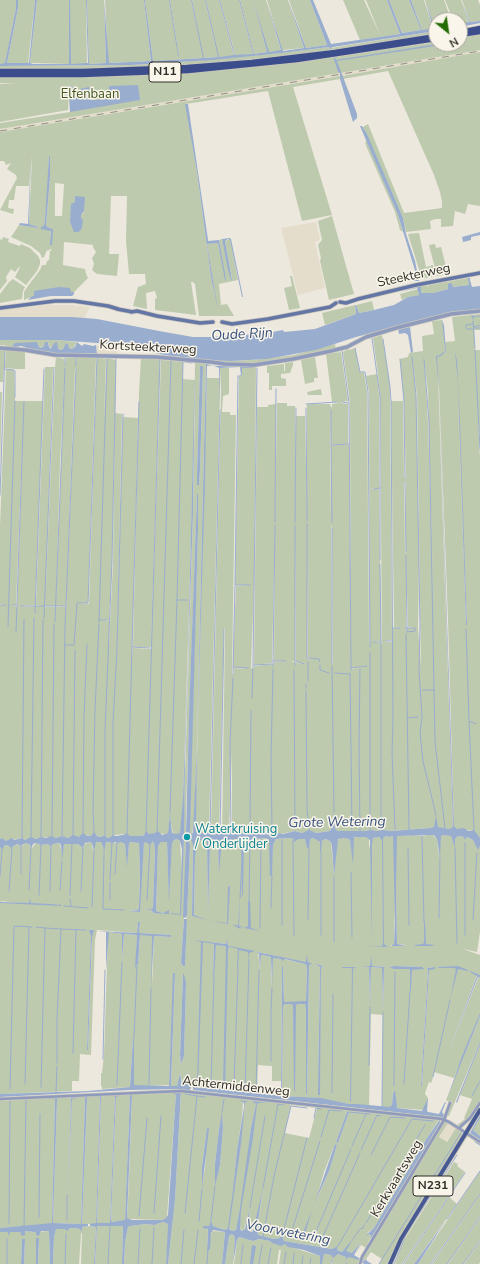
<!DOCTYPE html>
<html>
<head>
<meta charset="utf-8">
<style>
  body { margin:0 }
  #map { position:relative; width:480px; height:1264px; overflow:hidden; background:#ece8dd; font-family:"Nunito Sans",sans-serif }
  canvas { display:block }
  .north { position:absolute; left:428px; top:12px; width:40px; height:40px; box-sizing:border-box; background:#f9f5ea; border:1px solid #a8a59d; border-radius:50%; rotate:150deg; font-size:11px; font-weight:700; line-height:16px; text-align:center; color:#2f2d29 }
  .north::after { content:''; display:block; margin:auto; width:14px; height:18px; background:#256b04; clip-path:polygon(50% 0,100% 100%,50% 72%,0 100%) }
</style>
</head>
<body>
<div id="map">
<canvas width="480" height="1264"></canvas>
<div class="north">N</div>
</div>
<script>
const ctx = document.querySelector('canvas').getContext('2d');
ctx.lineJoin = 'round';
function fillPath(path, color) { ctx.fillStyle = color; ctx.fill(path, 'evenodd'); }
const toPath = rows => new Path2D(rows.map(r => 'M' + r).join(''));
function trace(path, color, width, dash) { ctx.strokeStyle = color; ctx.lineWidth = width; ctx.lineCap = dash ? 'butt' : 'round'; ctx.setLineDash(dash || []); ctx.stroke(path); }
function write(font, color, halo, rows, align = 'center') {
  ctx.font = font + ' "Nunito Sans",sans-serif'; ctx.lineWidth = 3; ctx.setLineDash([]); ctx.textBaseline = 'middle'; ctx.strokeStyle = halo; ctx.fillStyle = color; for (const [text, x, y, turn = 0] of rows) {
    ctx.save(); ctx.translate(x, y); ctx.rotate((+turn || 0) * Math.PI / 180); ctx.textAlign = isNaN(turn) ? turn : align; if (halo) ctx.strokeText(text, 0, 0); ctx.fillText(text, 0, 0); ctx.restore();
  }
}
const built = toPath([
  [480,50,480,52,342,76,341,73],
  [340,73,340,76,0,132,0,129],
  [316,222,320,240,315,242,325,288,298,295,281,228],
  [50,305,73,305,90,307,84,319,0,317,0,310],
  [96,345,118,346,117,356,97,355],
  [447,1124,448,1125,449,1124,456,1128,446,1142,439,1137]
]);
const green = toPath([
  [0,0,16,0,16,8,5,64,0,64],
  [18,0,35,0,28,64,7,63,18,8],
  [37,0,69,0,69,64,30,63],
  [70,0,86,0,87,64,70,64],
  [87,0,104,0,106,63,89,64],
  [105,0,144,0,151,61,108,63],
  [145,0,169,0,179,57,170,0,191,0,201,46,192,0,205,0,218,57,153,61],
  [206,0,219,0,234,56,218,57],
  [220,0,239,0,253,54,235,56,235,54],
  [240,0,253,0,267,52,254,54],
  [253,0,266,0,281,51,268,52],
  [267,0,288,0,304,48,282,50],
  [289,0,310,0,327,45,306,48],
  [343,0,364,0,380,35,366,0,387,0,400,34,360,40],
  [389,0,409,0,421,30,402,33],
  [411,0,424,0,433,28,422,30],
  [425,0,444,0,451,20,436,20,435,28],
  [445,0,461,0,469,23,460,24,460,20,453,20],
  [462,0,478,0,480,5,480,21,470,22],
  [436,31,436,34,379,43,332,50,331,48],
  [480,34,480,50,0,129,0,123,70,112,69,87,68,91,64,93,69,93,68,110,0,122,0,84,16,83,0,83,0,76,222,70,335,57,436,42,436,44,460,44,460,37],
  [329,47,331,50,307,54,177,66,94,69,0,69,0,66,131,65,180,62,282,53],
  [480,52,480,206,468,204,465,214,455,211,453,226,441,227,441,219,435,219,430,221,431,229,406,232,403,218,363,127,368,124,404,213,442,208,442,202,440,192,434,175,388,71,343,79,342,76],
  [340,76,340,79,293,87,332,215,302,221,268,91,186,104,197,172,211,277,216,301,207,244,218,243,226,281,219,240,222,239,231,280,232,279,225,241,230,239,238,280,219,284,221,305,227,304,234,316,199,316,195,284,193,282,191,282,196,315,155,310,155,299,157,298,155,291,146,293,147,309,133,306,138,287,146,284,145,274,129,274,126,241,127,196,111,196,109,254,119,254,117,276,97,274,92,270,94,264,92,258,96,252,93,247,93,245,64,242,63,265,85,269,86,274,88,278,74,292,71,293,70,291,34,291,34,296,24,300,24,292,28,286,40,270,42,265,46,265,47,261,49,260,50,251,52,250,50,249,48,251,47,250,44,257,42,258,40,253,31,246,11,237,19,225,38,228,38,227,29,224,32,156,29,186,16,186,14,200,9,200,8,208,14,209,13,214,0,210,17,178,16,175,7,169,11,163,6,165,4,161,0,161,0,132],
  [49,156,50,156,50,177,46,225,47,227,53,229,50,238,51,231,44,228,47,196],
  [55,183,64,184,62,216,55,216],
  [75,202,84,212,81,215,81,218,73,228,70,222],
  [367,141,398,215,403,232,400,230,395,212,367,148,365,142],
  [332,216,354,294,329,300,320,261,321,258,318,245,322,240,318,221],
  [419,233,426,267,433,265,435,276,422,279,408,234],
  [3,237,9,239,8,242,20,246,21,244,30,248,38,256,40,260,40,264,37,271,26,285,15,277,20,267,19,267,15,272,11,269,6,277,7,281,0,290,0,239,2,240],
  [435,244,436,248,441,247,448,274,437,276,429,245],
  [290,276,292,276,300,308,289,310,284,288,292,286],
  [468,278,469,285,453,287,453,286,448,289,433,293,424,294,421,291,421,286,427,285,427,287,429,285],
  [13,279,25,287,23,291,22,299,0,303,0,294,9,282],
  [418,289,419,295,408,297,402,300,400,294],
  [372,301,374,310,359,313,356,305],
  [355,305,356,314,325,325,322,313],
  [480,314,480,330,474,330,475,350,480,350,480,440,478,416,480,459,480,838,473,831,457,829,454,826,448,620,439,386,438,374,453,827,449,829,440,828,437,826,436,817,434,827,430,828,392,831,383,830,377,831,371,830,364,831,338,831,335,829,333,816,332,827,330,831,316,833,309,831,302,833,295,831,280,834,271,832,254,834,251,831,247,833,235,834,232,832,232,751,229,834,222,834,225,628,224,628,219,832,216,834,212,834,211,830,221,390,220,368,229,368,229,394,223,396,222,412,230,412,230,415,236,415,232,674,234,674,234,668,248,669,233,667,236,586,251,585,235,585,239,377,241,376,242,368,253,368,253,366,256,366,254,584,251,668,253,669,254,666,273,664,273,666,274,662,288,661,274,661,275,525,272,663,254,665,257,407,268,407,268,405,276,404,275,523,277,403,287,403,287,406,295,406,295,501,296,416,305,416,307,518,307,404,330,404,331,407,332,407,332,404,338,403,338,402,332,402,326,354,341,352,348,401,341,402,341,403,348,404,348,444,331,444,331,409,330,445,349,445,351,671,351,669,367,666,351,668,350,402,343,352,348,349,349,350,355,348,360,373,364,372,367,392,369,641,370,648,369,392,366,376,377,374,379,396,379,488,372,488,372,489,379,489,381,640,381,641,373,641,381,643,382,646,380,396,378,374,373,338,382,335,390,385,390,403,392,640,385,641,386,642,392,642,393,652,393,628,401,628,394,627,391,401,403,401,404,478,406,478,404,400,400,359,408,357,409,353,423,351,422,336,434,334,432,321,442,320,443,325,445,351,440,356,446,351,445,342,455,341,452,317],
  [412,356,417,395,421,667,418,628,419,564,416,395],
  [424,357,428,392,433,592,428,422],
  [457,381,467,624,466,624,463,536],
  [330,447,331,447,331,523,331,522],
  [404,482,406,482,406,553,405,553],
  [295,525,296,661,305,665,296,662,295,666,295,662,290,661,295,661],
  [331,526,332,527,333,664,332,663],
  [307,541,308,658,318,659,307,659],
  [406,555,408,627,415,628,407,628,407,632,406,629,405,628,406,627],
  [0,340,56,340,77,342,73,349,69,348,68,344,66,343,63,349,60,350,54,343,52,348,50,348,48,342,41,348,39,347,37,342,11,348,6,347,5,345,0,345],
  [335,344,336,349,258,364,228,364,178,358,231,361,255,360,294,355],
  [0,349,5,350,3,382,0,382],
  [6,350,25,352,25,369,15,369,5,368],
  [77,356,96,357,88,603,77,603,89,604,97,357,106,359,104,420,99,610,104,420,107,358,116,360,112,563,109,620,99,620,109,621,109,647,113,563,115,413,122,414,117,648,123,417,138,418,132,657,133,648,151,649,151,653,161,360,183,362,183,379,195,380,189,611,182,829,179,834,173,834,170,817,168,833,165,834,155,833,152,835,147,833,141,836,130,836,126,834,114,835,109,838,107,838,105,835,101,837,93,834,91,836,82,835,79,837,71,837,66,838,62,836,56,838,49,837,25,840,22,838,6,841,2,838,0,839,0,605,6,605,0,604,0,526,6,369,13,370,14,371,15,400,8,633,15,401,24,401,16,605,12,605,16,606,17,610,24,401,43,401,35,605,20,606,26,607,35,606,35,608,36,606,42,606,36,605,45,367,55,367,56,357,64,359,65,366,66,358,76,358,76,367],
  [65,367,65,368,56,600,60,463],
  [55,368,45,606,66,606,67,591,66,613,66,607,56,607,55,622,55,607,46,607,45,608,45,606,53,369],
  [75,368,76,369,67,586,69,525],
  [315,357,318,378,314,378,314,382,305,384,301,360],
  [141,358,160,359,151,647,133,647,139,392],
  [195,362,206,362,206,364,197,744,194,822,192,834,191,836,186,836,184,835,184,809,193,513,195,395],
  [200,366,203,366,203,369,200,470,199,485,198,485,197,473],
  [197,494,198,494,198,529,189,835,186,835,186,811],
  [293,362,293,365,290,373,281,374,281,378,286,379,286,386,272,386,272,390,269,390,269,373,267,373,267,366,284,364,284,371,285,371,285,363],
  [207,378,220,378,220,386,209,830,205,833,199,833,196,831,196,793],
  [321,389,322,395,308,395,307,392],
  [0,392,2,392,0,469],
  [432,834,437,839,439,856,441,836,442,835,451,836,454,844,455,839,458,836,464,837,466,839,466,837,473,840,478,849,480,846,480,932,477,952,463,949,480,955,480,975,471,971,471,972,477,975,448,1053,479,976,480,977,480,1013,454,1078,434,1072,432,1081,431,1083,429,1082,426,1090,425,1094,428,1098,424,1110,397,1108,393,1090,392,1105,389,1107,382,1107,383,1015,371,1014,369,1106,358,1104,349,1104,316,1098,283,1096,282,1094,283,1006,284,1004,305,1004,306,1006,306,1093,307,1096,309,965,311,965,308,962,308,958,307,963,258,952,260,970,261,955,263,955,271,957,271,988,273,958,284,959,305,964,307,966,306,1001,305,1002,284,1002,283,966,282,966,281,1081,272,1081,272,1066,258,1065,257,1093,221,1089,183,1086,180,1073,177,1086,171,1086,175,973,174,973,169,1085,143,1086,134,1085,134,1037,133,1038,130,1087,102,1089,102,1086,101,1087,101,1073,102,1073,104,1055,108,933,109,932,122,934,122,962,124,934,137,935,136,967,138,964,140,935,152,935,152,986,154,936,171,937,171,935,139,933,140,922,138,922,137,933,97,930,95,940,91,1055,80,1054,79,1081,72,1081,72,1091,0,1094,0,903,18,903,0,901,0,847,2,849,5,845,12,847,17,844,21,847,25,843,28,844,32,848,36,843,41,845,48,844,51,847,53,844,55,843,60,844,62,855,64,844,78,844,83,848,85,844,90,842,92,843,93,850,94,850,94,844,98,841,102,843,104,850,106,842,113,843,121,842,125,844,127,863,129,844,130,842,139,843,140,878,139,907,138,910,128,910,139,912,144,843,146,842,150,843,153,841,154,844,155,850,153,907,152,909,143,909,151,910,154,913,168,913,169,911,163,913,156,911,158,846,161,842,167,842,169,895,172,841,177,839,180,841,182,876,184,839,192,839,193,845,192,916,207,919,194,916,195,857,197,842,200,839,207,840,207,843,208,911,210,847,212,840,218,841,219,868,222,840,237,838,241,839,243,841,245,839,251,841,254,839,268,838,269,840,270,843,271,876,273,845,276,839,289,838,294,839,294,841,299,839,305,839,307,847,308,848,310,840,312,838,315,839,320,842,320,851,322,841,325,839,328,840,331,842,334,875,337,841,339,839,346,838,350,840,353,857,353,839,355,837,366,837,369,838,369,848,373,838,377,837,381,838,387,836,390,837,397,835,408,836,411,835,423,836],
  [186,840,189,841,190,846,185,958,185,966,183,966,181,963,184,919],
  [396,892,397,944,406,945,406,946,391,946,391,945,394,945,395,901],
  [227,940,228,945,231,947,228,948,226,977,226,948,225,946,216,944,213,978,214,944,210,942,226,944],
  [91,941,92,941,88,1050,87,1050],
  [371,959,371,966,385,967,384,967,383,1012,382,968,371,967,370,1004,369,967,358,967,370,966],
  [316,965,324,966,321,967,318,1095,320,967],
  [394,966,423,967,424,968,412,970,410,991,410,970,409,969,389,967],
  [435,967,429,970,422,1086,421,1086,428,969,426,968],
  [183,974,186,983,184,1056,181,1064,180,1055],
  [480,1016,480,1042,449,1116,447,1116,452,1101,449,1102,446,1100],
  [480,1045,480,1101,467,1120,458,1126,457,1125,465,1119,464,1118,472,1099,460,1095],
  [181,1091,439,1120,427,1138,374,1228,367,1233,371,1236,366,1248,361,1245,355,1255,361,1242,352,1253,347,1252,345,1249,342,1252,337,1250,338,1247,332,1249,284,1241,282,1237,274,1239,258,1235,257,1228,263,1190,256,1221,252,1231,248,1230,250,1208,244,1230,241,1230,240,1227,240,1209,236,1230,232,1231,228,1228,225,1230,213,1226,211,1221,209,1226,203,1228,207,1228,208,1230,207,1250,212,1231,225,1232,222,1264,168,1264,175,1200],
  [243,1102,245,1102,235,1186,234,1180,237,1150,242,1117],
  [256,1104,253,1138,249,1145,251,1128],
  [291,1105,317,1108,309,1138,285,1133],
  [347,1112,349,1112,338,1143,336,1142],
  [222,1115,223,1128,220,1165,215,1184,215,1164,219,1129],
  [207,1128,205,1169,202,1185,202,1166],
  [335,1144,337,1145,329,1171,316,1201,324,1172],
  [172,1092,176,1095,167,1216,167,1218,164,1220,129,1219,127,1218,128,1202,132,1095],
  [104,1095,115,1096,110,1223,97,1224,101,1097],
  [119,1095,130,1095,125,1221,111,1222,116,1096],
  [81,1096,84,1096,85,1098,81,1224,53,1223,57,1100,58,1098,67,1097,71,1099,68,1195,72,1098,80,1097],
  [88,1097,100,1097,96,1224,82,1224,87,1098],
  [46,1098,55,1099,52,1224,0,1228,0,1101],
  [480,1118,480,1136,473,1130],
  [446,1122,448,1123,439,1137,447,1142,456,1128,462,1132,463,1135,398,1242,389,1264,379,1264,382,1259,371,1252,366,1259,364,1261,362,1260,443,1123],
  [467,1135,480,1142,480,1145,469,1137,467,1137,406,1234,392,1264,401,1243],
  [454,1162,458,1164,457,1166,465,1172,402,1264,395,1264,404,1240],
  [480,1171,480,1194,430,1264,418,1264],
  [480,1195,480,1216,447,1264,432,1264],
  [449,1197,457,1204,414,1264,404,1264],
  [480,1218,480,1240,463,1264,448,1264],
  [163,1222,168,1224,169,1226,166,1264,124,1264,125,1242,128,1227,130,1226,146,1224,154,1225],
  [123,1225,122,1264,95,1264,97,1226],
  [88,1226,96,1227,94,1264,81,1264,82,1233,81,1234,79,1264,53,1264,54,1237,56,1229,74,1228,80,1229,81,1231,82,1227],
  [25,1231,36,1232,49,1231,50,1264,38,1264,39,1239,36,1238,36,1264,24,1264,25,1239,22,1239,21,1264,0,1264,0,1232],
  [232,1234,235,1237,233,1264,225,1264,229,1236],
  [239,1237,253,1241,259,1239,270,1241,278,1245,285,1243,294,1248,320,1256,320,1264,279,1264,281,1250,279,1250,277,1264,234,1264,237,1240],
  [480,1242,480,1262,479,1264,464,1264],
  [324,1254,331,1255,333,1257,338,1254,346,1257,346,1260,349,1257,353,1257,359,1260,358,1264,346,1264,345,1263,345,1264,333,1264,332,1260,331,1264,322,1264]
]);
const water = toPath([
  [16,0,18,0,18,8,7,63,29,63,35,0,37,0,30,63,33,64,69,64,69,0,70,0,71,64,88,63,86,0,87,0,89,64,106,63,104,0,109,63,151,61,144,0,145,0,153,61,203,58,191,0,192,0,204,58,218,57,205,0,206,0,219,57,234,55,219,0,220,0,235,55,253,54,239,0,240,0,254,54,267,52,253,0,269,52,281,50,266,0,283,51,304,48,288,0,306,48,327,45,310,0,313,0,331,44,400,34,387,0,389,0,402,33,421,30,409,0,411,0,422,30,433,28,425,0,436,31,333,47,331,48,336,60,437,44,448,44,337,61,357,114,357,118,353,122,340,79,340,73,338,72,331,50,329,47,282,53,212,60,131,65,0,66,0,64,5,63,16,8],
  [169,0,170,0,179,57,178,56],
  [461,0,470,22,480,21,480,23,460,27,460,24,469,22],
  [138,85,140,100,70,112,69,93,64,93,64,91,69,90,69,86,76,88,78,93,80,92,80,89,89,87,91,100,95,100,107,98,108,96,109,86],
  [185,104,188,104,208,240,208,241,219,240,225,273,226,281,225,280,218,243,207,244,218,310,211,277,197,172],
  [360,126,362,126,367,134,403,218,406,234,415,261,419,281,412,281,417,277,398,215],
  [31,156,29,224,38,227,38,228,19,225,20,223,28,224],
  [49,156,50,156,50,177,46,225,47,227,53,229,52,245,50,245,51,231,41,229,41,227,44,226,45,218],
  [75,196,85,197,84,211,81,215,81,218,83,220,82,227,81,230,78,232,74,232,70,222,71,204,75,202],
  [480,232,480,235,471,237,471,240,463,242,462,237],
  [230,238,231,239,243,297,242,297,231,245,230,240,228,239,225,241,232,280,231,280,228,270,222,239],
  [468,278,470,278,470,280,472,287,480,286,480,309,431,317,356,337,316,350,267,359,231,361,201,360,201,359,164,355,124,345,56,340,0,340,0,317,72,317,97,319,159,331,193,337,211,337,238,335,238,333,239,335,262,334,283,330,284,332,315,329,356,314,355,305,356,305,359,313,374,310,394,305,408,297,419,295,417,288,400,292,421,286,421,291,422,293,433,293,448,289,448,284,450,283,452,284,453,287,469,285],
  [59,287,70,288,71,292,74,292,74,294,72,296,51,296,28,300,32,296,34,296,34,291],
  [442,320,444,325,446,351,441,356,437,357,439,386,454,826,457,829,464,828,468,831,471,831,474,830,480,838,480,846,478,850,473,840,467,837,465,840,464,837,458,836,455,839,455,848,451,836,442,835,441,837,440,858,437,839,434,835,397,836,396,887,397,944,407,946,391,946,394,944,395,922,393,836,390,837,386,836,383,838,384,944,388,947,368,946,382,946,383,943,382,840,379,837,373,838,372,844,372,941,370,840,366,837,354,837,353,864,350,840,346,838,338,839,334,877,332,847,331,842,328,840,325,839,322,841,321,852,320,852,320,842,315,839,312,838,310,840,309,848,307,848,305,839,299,839,294,842,294,839,289,838,276,839,273,845,272,875,270,876,269,840,266,838,254,839,250,842,244,839,243,894,240,898,239,926,241,929,233,926,238,927,240,897,242,894,241,839,233,839,230,842,225,839,222,840,219,873,218,841,212,841,210,847,208,914,207,843,206,840,204,839,198,841,195,857,194,915,208,920,192,916,193,845,191,839,186,838,184,839,181,915,171,914,171,913,180,914,182,849,180,841,177,839,174,840,172,843,169,903,167,842,161,842,158,846,156,911,163,913,169,910,169,914,154,913,151,910,143,909,152,909,153,907,155,850,154,844,153,841,150,845,146,842,144,843,140,912,128,911,138,910,139,907,140,878,139,843,130,842,129,844,127,867,125,844,121,842,118,843,115,842,113,843,106,842,104,853,103,846,101,842,96,842,94,851,92,843,90,842,85,843,83,848,78,844,64,844,62,861,61,845,59,843,53,844,51,847,48,844,41,845,36,843,33,844,31,849,30,845,26,843,22,845,21,847,19,845,17,844,12,847,12,849,9,846,5,845,2,850,0,847,0,839,2,838,6,841,12,838,14,840,22,838,25,840,31,837,36,839,41,837,46,838,51,836,56,838,62,836,68,838,73,835,79,837,83,833,87,836,91,836,94,832,97,836,101,837,105,835,107,838,109,838,113,835,116,836,123,835,127,833,130,836,141,836,144,835,146,831,149,834,155,833,158,831,162,835,168,833,170,814,172,833,175,834,180,833,183,798,188,657,195,363,193,513,185,759,184,836,191,836,193,832,197,746,196,831,198,833,205,833,209,830,211,830,212,834,216,834,221,832,222,834,229,834,229,830,235,834,247,833,251,831,254,834,258,834,271,832,283,834,295,831,302,833,309,830,316,833,330,831,332,827,334,812,335,829,338,831,364,831,371,830,377,831,383,830,392,831,430,828,434,827,436,815,438,827,449,829,453,827,439,388,436,357,436,356,440,355,445,351],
  [410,327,413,352,411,353,408,335,405,333,399,334,398,329],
  [37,342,39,347,41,348,44,346,45,342,48,342,49,347,51,349,54,343,57,342,58,348,60,350,63,349,66,343,68,344,69,348,72,349,75,347,77,342,82,346,84,344,93,346,96,345,97,354,49,353,26,348,25,347,21,346,11,348,15,343],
  [455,352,457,361,460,422,467,625,466,625,458,384],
  [206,364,216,366,253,366,253,368,242,368,242,375,239,377,237,376,241,375,240,367,220,368,220,410,219,368,212,365,207,366,205,483,197,744],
  [200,366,203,366,203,369,200,470,199,485,197,485,197,473],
  [197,494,198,494,198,529,190,833,189,835,186,835,189,715],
  [186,840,189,841,190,846,187,915,186,918,183,917],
  [230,886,228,924,210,921,227,923,228,887],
  [30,898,31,903,50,904,51,903,51,904,60,905,61,903,61,906,0,903,0,901,1,902,29,903],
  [250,900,251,928,260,931,244,928,248,926,248,902],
  [184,919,187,919,185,963,185,966,183,966,181,963],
  [424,921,425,923,426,944,436,946,415,946,415,945,423,944,424,942],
  [138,922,140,922,139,933,171,935,171,937,154,936,151,988,152,936,140,935,138,964,135,968,137,935,124,934,122,962,122,934,109,932,106,970,106,932,97,931,137,933],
  [89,930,94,930,92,937,88,1050,87,1050,91,936],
  [227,939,228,945,229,946,255,951,249,953,249,963,248,952,239,950,238,969,237,968,238,949,230,947,228,948,225,1089,281,1096,282,966,283,966,284,1002,306,1001,307,966,305,964,285,959,282,961,281,959,273,958,272,988,271,957,263,955,261,955,260,970,259,954,257,952,306,962,307,954,308,962,312,964,309,965,307,1096,306,1093,306,1009,305,1004,297,1004,296,1006,295,1091,294,1091,293,1006,292,1004,285,1004,283,1006,282,1094,283,1096,321,1098,349,1104,358,1104,389,1107,392,1105,393,1093,395,1090,397,1108,422,1111,428,1098,427,1111,428,1112,439,1114,445,1102,446,1102,442,1112,445,1116,441,1118,440,1123,423,1152,370,1240,371,1236,369,1234,366,1235,374,1228,427,1138,439,1121,439,1117,193,1090,193,1087,219,1089,223,1087,226,948,225,946,216,945,214,979,213,978,214,944,203,942,198,1085,197,1084,201,942,194,940,226,944],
  [371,956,372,966,385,967,384,968,383,1012,382,968,371,967,370,1007,369,967,358,967,370,966],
  [315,964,324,966,321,967,320,1095,318,1095,320,967],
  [394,966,423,967,424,969,412,970,411,990,410,991,410,970,409,969,394,969,389,967],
  [458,966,468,970,468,971,458,969,450,1000,456,969,454,968,438,968,438,967],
  [342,967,356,967,353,969,351,1101,350,1102,352,969,351,968,342,968],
  [435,967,435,969,429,970,422,1086,421,1086,428,969,426,968],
  [471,971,480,975,480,977,478,977,448,1053,477,976,470,972],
  [173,973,175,973,171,1086,177,1086,180,1073,182,1085,185,1086,186,1070,187,1084,191,1087,190,1090,181,1090,175,1200,168,1264,166,1264,168,1226,168,1224,163,1222,154,1225,146,1224,130,1226,128,1227,125,1242,124,1264,122,1264,123,1226,97,1226,95,1264,94,1264,96,1227,90,1226,90,1224,96,1223,100,1097,88,1097,87,1098,82,1224,88,1224,88,1226,82,1227,82,1231,81,1231,80,1229,74,1228,70,1228,67,1231,65,1229,56,1229,54,1237,53,1264,50,1264,49,1231,41,1231,39,1236,36,1235,36,1232,34,1232,25,1231,25,1235,22,1236,20,1232,10,1232,9,1235,8,1235,8,1232,0,1232,0,1228,52,1223,55,1099,46,1099,46,1098,67,1097,58,1098,57,1100,53,1223,81,1224,85,1098,84,1096,104,1095,101,1097,97,1223,110,1223,115,1096,106,1096,106,1095,119,1094,119,1096,116,1097,111,1220,112,1222,125,1220,130,1095,121,1094,144,1093,144,1094,132,1095,127,1218,132,1220,163,1220,166,1218,168,1215,175,1108,176,1095,172,1093,178,1091,178,1089,129,1090,0,1097,0,1094,88,1091,130,1087,133,1038,134,1037,134,1085,169,1086],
  [183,974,184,974,186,983,184,1056,181,1064,180,1055],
  [480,1013,480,1016,448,1096,462,1056],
  [480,1042,480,1045,460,1095,457,1103,456,1102],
  [81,1096,80,1097,72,1099,68,1195,71,1099,69,1097],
  [240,1100,249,1102,245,1102,241,1144,229,1229,232,1231,236,1230,240,1208,251,1128,256,1104,252,1101,267,1103,258,1103,257,1104,253,1138,241,1210,240,1229,242,1231,245,1229,250,1207,248,1230,251,1232,253,1231,263,1188,257,1228,258,1235,274,1239,279,1238,282,1236,284,1241,332,1249,338,1246,337,1250,342,1252,353,1239,346,1251,352,1253,361,1242,354,1255,362,1260,364,1261,366,1259,367,1261,372,1264,364,1264,359,1260,349,1257,346,1260,346,1257,338,1254,333,1258,331,1255,324,1254,322,1264,320,1264,320,1256,304,1250,288,1247,285,1244,281,1246,272,1243,270,1241,259,1239,253,1241,239,1237,237,1240,233,1264,235,1237,232,1234,229,1236,225,1264,222,1264,225,1232,213,1230,211,1233,210,1249,207,1251,208,1231,208,1229,203,1228,203,1226,209,1226,211,1220,213,1226,225,1230,228,1228,233,1190,237,1150,244,1107,244,1103],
  [222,1112,223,1128,220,1165,215,1186,215,1164,219,1129],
  [347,1112,349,1112,338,1143,336,1142],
  [480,1115,480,1118,473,1130,480,1136,480,1140,470,1133],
  [207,1128,209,1128,202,1189,202,1166],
  [335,1144,337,1145,329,1171,313,1207,303,1240,300,1240,314,1205],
  [448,1217,418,1264,414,1264,439,1230],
  [36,1238,39,1238,38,1264,36,1264],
  [22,1239,25,1239,24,1264,21,1264],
  [252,1245,256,1246,253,1264,250,1264]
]);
const stream = toPath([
  [472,315,473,319],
  [472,317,480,316],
  [473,321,475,348],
  [473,324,466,325,466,328,467,329,473,329],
  [474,327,480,325],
  [475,328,480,328],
  [372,338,380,396,380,560],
  [383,339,390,387,391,401,393,720,392,753,395,829],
  [355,348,360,372,365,372,368,392,370,647],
  [475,350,480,449],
  [342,351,349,403,351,670],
  [65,357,65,365],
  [412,357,416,395,420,626,419,671,422,717,420,733,423,761,436,815],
  [400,359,404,401,405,478],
  [424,359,429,422,435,742,445,828],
  [179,361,192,363],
  [76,366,76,357],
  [5,369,14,370,15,371,15,397],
  [238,377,235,585,250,585],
  [139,402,132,647,150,648],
  [342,402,348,403],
  [306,404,337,402],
  [306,408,307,521],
  [331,410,331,445,349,444],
  [331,447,332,522],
  [405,482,406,552],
  [373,489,380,488],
  [0,495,5,350],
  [275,522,276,389],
  [295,523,296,408],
  [307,524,307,659],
  [295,526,295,666],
  [332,528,332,663],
  [380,564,381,642],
  [177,600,183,362],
  [0,605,6,605],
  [12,605,16,605],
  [21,606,65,606],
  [35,613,44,369],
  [44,618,54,369],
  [99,620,108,620],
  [55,622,65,368],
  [99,622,107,359],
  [8,626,15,401],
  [393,628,400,628],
  [405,628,407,628,407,632,415,631,415,628,407,628,406,556],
  [466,629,469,720],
  [16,632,24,402],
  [406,634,409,830],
  [386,641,393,641],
  [373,642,381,642,381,831],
  [65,645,74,645,77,603,88,603,97,358],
  [117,648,123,414],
  [308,658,319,659,320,662],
  [273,661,286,661],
  [296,661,304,664],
  [308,662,308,681],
  [254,665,272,664],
  [320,665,320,670,329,673],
  [273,666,275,525],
  [332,666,334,812],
  [233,667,248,668],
  [351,668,367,666],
  [294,670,295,826],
  [335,673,349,674],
  [350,673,352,829],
  [233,674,235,586],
  [306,684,306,688],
  [423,690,434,690],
  [306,691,307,809,309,830],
  [252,698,253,665,257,368],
  [408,718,418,717],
  [170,813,177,600,187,600],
  [250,826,251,711],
  [272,827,271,758,273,669],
  [251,829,251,831],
  [474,830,469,721,476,724],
  [210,831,220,410],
  [231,831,230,743,233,678],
  [360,831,359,744,360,669],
  [370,831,370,652],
  [94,832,93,811,95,710,99,624],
  [157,832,171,361],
  [220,832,224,629],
  [83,833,84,717,87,644],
  [127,833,132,648],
  [146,834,160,359],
  [73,835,75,650],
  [105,835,105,731,112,561,116,359],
  [113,835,113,723,117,649],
  [52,836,54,624],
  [62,836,65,627,76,369],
  [422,836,424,922],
  [31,837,34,618],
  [41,837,43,620],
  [22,838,24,619],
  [282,840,282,925],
  [293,840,294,936],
  [465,843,465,935],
  [408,848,409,925],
  [455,848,457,943],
  [104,853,103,909,124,910],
  [351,872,352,937],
  [21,874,21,847],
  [115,874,117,843],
  [0,876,2,850],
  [110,879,112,843],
  [29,890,31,849],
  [60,890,62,861],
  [9,891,12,849],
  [50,891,51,847],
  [81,891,83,848],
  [39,895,41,845],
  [70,895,72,844],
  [240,898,242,861],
  [70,899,71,906],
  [110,900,110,882],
  [147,900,150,845],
  [249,901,250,842],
  [64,906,88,908],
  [92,907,94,851],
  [271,908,272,875],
  [439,918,440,858],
  [308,919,309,848],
  [473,920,477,853],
  [234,925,242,927],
  [36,927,45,928],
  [260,928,261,839],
  [321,935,321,852],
  [334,942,334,877],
  [427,945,432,945],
  [134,1037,137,966],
  [73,1053,76,930],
  [103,1059,105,970],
  [271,1061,271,1011,272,988],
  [57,1063,57,1020,61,929,86,930],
  [369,1065,370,1007],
  [433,1077,450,1000],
  [25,1084,29,927],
  [149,1084,151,988],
  [404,1084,410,991],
  [117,1085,122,962],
  [211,1085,214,978],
  [234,1086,238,969],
  [394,1086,395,972],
  [41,1087,45,928,61,929],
  [10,1089,14,926,32,927],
  [245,1089,249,960],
  [56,1092,57,1066],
  [256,1093,259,970],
  [332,1093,333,994],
  [197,1096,205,1097],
  [472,1096,480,1081],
  [22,1099,28,1099],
  [382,1108,383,1012],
  [222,1112,224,1099],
  [349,1112,370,1114],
  [314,1118,316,1108,321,1109],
  [321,1137,329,1110,341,1111],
  [475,1142,480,1145],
  [352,1146,366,1114],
  [361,1150,377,1115,381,1116],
  [371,1155,390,1117,405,1118],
  [263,1188,278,1104,283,1105],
  [250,1207,265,1116],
  [154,1213,161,1116],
  [185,1213,197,1096,185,1094],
  [139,1216,147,1118],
  [39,1217,40,1114],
  [447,1219,480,1171],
  [67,1220,67,1195],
  [211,1220,215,1186],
  [199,1221,202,1189],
  [9,1223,10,1101],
  [366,1223,425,1125],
  [24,1227,26,1099],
  [263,1237,274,1176,291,1106,307,1108],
  [282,1237,307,1138],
  [290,1237,320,1141],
  [353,1239,360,1229,363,1228,364,1225],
  [312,1241,351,1149],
  [320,1243,360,1153],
  [338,1246,412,1119,433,1121],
  [7,1264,7,1239],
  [65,1264,66,1234],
  [108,1264,110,1226],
  [138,1264,140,1229],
  [152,1264,154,1228],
  [181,1264,184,1230],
  [194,1264,198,1230],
  [207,1264,208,1250],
  [241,1264,243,1244],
  [259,1264,262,1245],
  [268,1264,271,1248],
  [284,1264,286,1252],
  [293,1264,294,1253],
  [302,1264,303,1256],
  [310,1264,311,1258],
  [332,1264,332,1260],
  [346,1264,346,1263],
  [379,1264,461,1133],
  [394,1264,406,1235,457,1155],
  [403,1264,465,1173],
  [431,1264,480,1194],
  [447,1264,480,1217],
  [463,1264,480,1241]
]);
const minor = toPath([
  [0,1099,181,1091,442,1119,449,1122,480,1142],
  [459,1128,470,1118,480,1103],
  [360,1264,362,1257,444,1120,450,1103]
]);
const tertiary = toPath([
  [0,348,25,350,55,355,156,357,211,362,225,364,254,365,293,359,331,351,347,347,366,337,396,328,451,314,480,311]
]);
const secondary = toPath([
  [340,302,346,303,358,299,416,285,480,273],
  [0,308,55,301,74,301,108,306,118,309],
  [117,309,133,312],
  [131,312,137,311,157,316,200,323,213,322],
  [222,322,232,324,268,319,330,307,336,303]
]);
const primary = toPath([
  [390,1264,401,1239,480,1110]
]);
const trunk = toPath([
  [460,32,480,28],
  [460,35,480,32],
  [0,71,83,71,187,67,252,62,335,52,436,36],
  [0,75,82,75,188,71,297,60,436,39]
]);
const rail = toPath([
  [0,131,480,51]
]);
const markers = [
  [187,837,4,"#0f9aa8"]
];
const shields = [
  [165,72,32],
  [433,1186,40]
];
const shieldNames = [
  ["N11",165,72],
  ["N231",433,1186]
];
const parkNames = [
  ["Elfenbaan",90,95]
];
const streetNames = [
  ["Steekterweg",414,276,-12],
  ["Kortsteekterweg",148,348,3],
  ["Achtermiddenweg",236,1087,6],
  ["Kerkvaartsweg",397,1179,-59]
];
const cultureNames = [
  ["Waterkruising",195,830],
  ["/ Onderlijder",195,845]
];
const waterNames = [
  ["Oude Rijn",242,335,-3],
  ["Grote Wetering",337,823,-1],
  ["Voorwetering",288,1233,11]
];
fillPath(built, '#e4ddcb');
fillPath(green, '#becaae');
fillPath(water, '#99adce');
trace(stream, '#99adce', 1);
trace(minor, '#cac6bd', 4);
trace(tertiary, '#cac6bd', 5);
trace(secondary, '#cac6bd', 5);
trace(primary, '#cac6bd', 5.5);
trace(trunk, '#cac6bd', 6);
trace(minor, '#8f9bbc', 2.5);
trace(tertiary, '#8f9bbc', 3.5);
trace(secondary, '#6476a5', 3.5);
trace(primary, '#475a93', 4);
trace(trunk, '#3b4e8b', 4.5);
trace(rail, '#918e86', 1, [7, 7]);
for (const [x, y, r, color] of markers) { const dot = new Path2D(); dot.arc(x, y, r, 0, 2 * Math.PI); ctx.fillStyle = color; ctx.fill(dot); trace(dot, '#f9f5ea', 1.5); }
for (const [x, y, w] of shields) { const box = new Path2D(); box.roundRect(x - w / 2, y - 10, w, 20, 3); ctx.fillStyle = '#f9f5ea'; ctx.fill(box); trace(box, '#2f2d29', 1); }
write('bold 12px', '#2f2d29', null, shieldNames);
write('13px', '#435720', '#f9f5ea', parkNames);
write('13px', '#2f2d29', '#f9f5ea', streetNames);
write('13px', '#0d838f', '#f9f5ea', cultureNames, 'left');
write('italic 14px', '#36517e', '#f9f5ea', waterNames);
</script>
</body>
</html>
